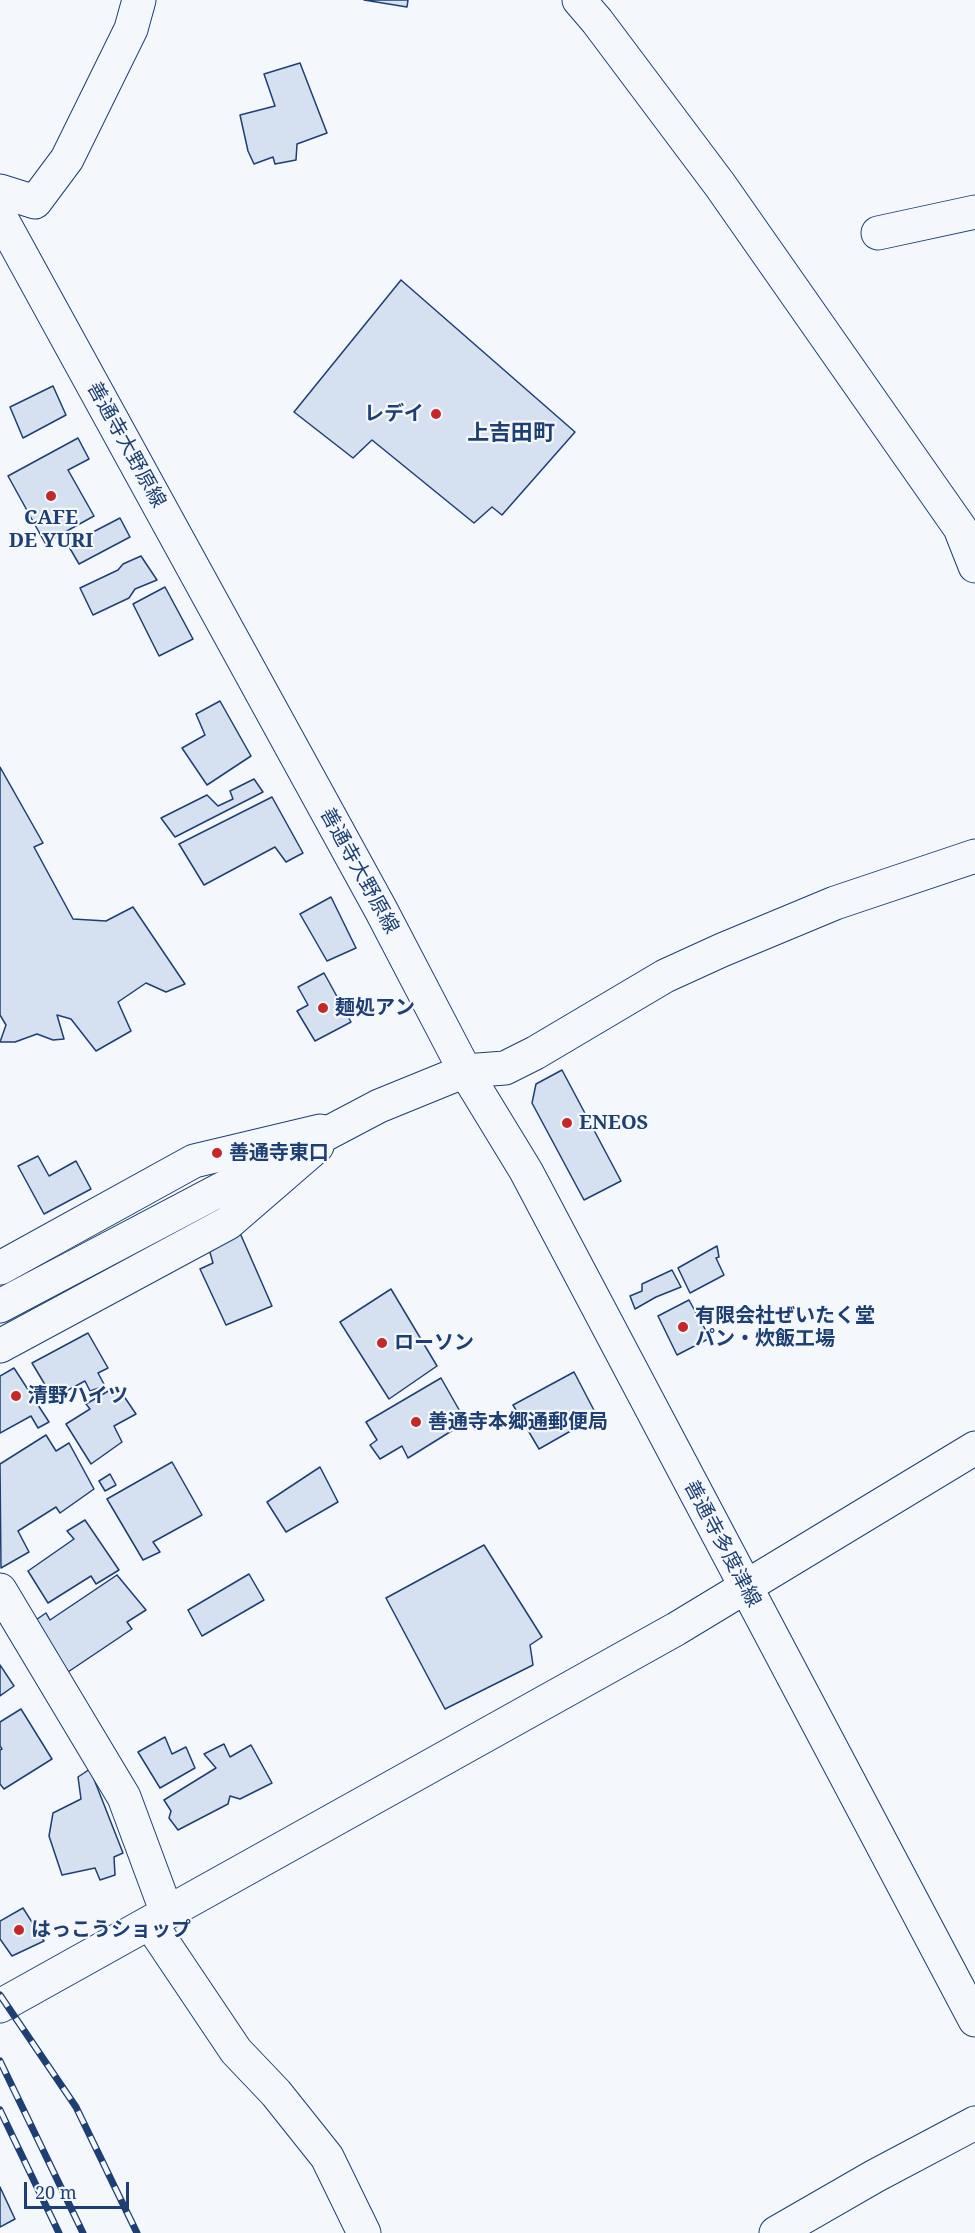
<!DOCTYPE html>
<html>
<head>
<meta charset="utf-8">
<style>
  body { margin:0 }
  #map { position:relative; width:975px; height:2233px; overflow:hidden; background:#f4f7fb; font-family:"Noto Serif",serif }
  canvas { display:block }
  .scale { position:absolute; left:24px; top:2182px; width:105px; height:27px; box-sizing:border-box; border:3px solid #1d3f73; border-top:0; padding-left:8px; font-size:18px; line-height:21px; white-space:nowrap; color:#1d3f73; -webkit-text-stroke:4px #f4f7fb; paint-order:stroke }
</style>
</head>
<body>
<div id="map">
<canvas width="975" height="2233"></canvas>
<div class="scale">20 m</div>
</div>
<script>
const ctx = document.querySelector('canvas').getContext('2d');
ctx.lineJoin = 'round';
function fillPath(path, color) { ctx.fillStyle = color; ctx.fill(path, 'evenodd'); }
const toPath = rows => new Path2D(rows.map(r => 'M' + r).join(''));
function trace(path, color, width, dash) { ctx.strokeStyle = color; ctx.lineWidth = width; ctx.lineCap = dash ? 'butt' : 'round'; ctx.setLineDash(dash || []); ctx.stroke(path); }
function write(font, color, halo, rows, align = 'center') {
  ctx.font = font + ' "Noto Serif","Noto Sans JP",serif'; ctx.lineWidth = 4.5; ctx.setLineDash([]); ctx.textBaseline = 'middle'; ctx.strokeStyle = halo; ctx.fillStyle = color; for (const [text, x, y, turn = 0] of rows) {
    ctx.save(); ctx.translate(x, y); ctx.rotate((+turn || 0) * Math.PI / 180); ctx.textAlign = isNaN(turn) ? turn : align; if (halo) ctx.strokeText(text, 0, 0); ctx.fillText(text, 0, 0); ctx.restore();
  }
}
const building = toPath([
  [364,0,408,0,407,7,364,0],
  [300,63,327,133,297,144,296,160,275,164,273,157,254,164,248,151,240,115,275,106,264,74,300,63],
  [401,280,575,432,502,515,492,507,474,523,372,440,353,458,294,412,401,280],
  [53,386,66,415,23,438,10,407,53,386],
  [78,438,89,459,68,470,94,516,45,543,8,476,78,438],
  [120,518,130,537,79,564,68,545,120,518],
  [141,556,157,580,135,589,129,598,93,615,80,588,118,570,123,564,141,556],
  [165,587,193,639,159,656,133,604,165,587],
  [220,701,251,756,207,785,182,748,205,735,196,714,220,701],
  [0,767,43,843,34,847,73,919,106,921,133,907,185,984,166,992,146,983,118,1002,131,1031,96,1051,71,1019,57,1015,64,1039,53,1040,37,1034,15,1042,0,1042,6,1025,0,1015,0,767],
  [254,779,263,792,175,837,161,818,207,795,218,806,233,799,230,791,254,779],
  [272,797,303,853,286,862,275,847,204,885,179,844,272,797],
  [331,897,356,948,327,961,300,914,331,897],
  [324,973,351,1022,315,1041,297,1011,308,1005,298,987,324,973],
  [562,1070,621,1181,584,1200,532,1103,536,1084,562,1070],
  [38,1156,49,1176,76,1161,91,1189,44,1214,18,1166,38,1156],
  [240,1233,272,1306,226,1325,200,1269,213,1263,209,1249,240,1233],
  [717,1246,719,1257,716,1258,724,1275,690,1293,678,1268,717,1246],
  [672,1270,681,1287,656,1297,635,1309,630,1296,642,1291,642,1284,672,1270],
  [391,1289,437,1366,389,1399,340,1322,391,1289],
  [689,1300,710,1338,677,1355,658,1316,689,1300],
  [88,1333,108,1368,98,1373,105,1386,90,1391,85,1381,53,1398,32,1363,88,1333],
  [14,1368,49,1422,38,1428,31,1416,0,1433,0,1376,14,1368],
  [574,1372,597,1416,539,1449,513,1405,574,1372],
  [441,1378,466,1422,408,1458,402,1446,380,1459,370,1445,377,1440,366,1422,441,1378],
  [117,1386,136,1414,114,1426,122,1442,91,1464,66,1424,90,1409,86,1404,117,1386],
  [46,1435,56,1451,69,1443,94,1489,60,1513,56,1507,18,1531,29,1552,1,1568,0,1464,46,1435],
  [172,1462,202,1515,153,1542,160,1552,143,1560,107,1499,172,1462],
  [320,1467,338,1502,286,1532,267,1502,320,1467],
  [110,1474,116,1485,105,1491,99,1481,110,1474],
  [85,1520,119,1570,96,1584,91,1576,48,1603,28,1571,74,1539,67,1531,85,1520],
  [484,1545,542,1637,530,1645,533,1665,445,1709,386,1598,484,1545],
  [249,1574,264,1600,202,1636,188,1610,249,1574],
  [117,1575,146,1610,127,1622,132,1629,62,1676,30,1624,46,1613,50,1620,117,1575],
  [0,1665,14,1686,0,1696,0,1665],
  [21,1709,52,1759,4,1789,0,1784,0,1750,2,1749,0,1746,0,1722,21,1709],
  [165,1737,172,1754,186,1747,195,1768,160,1788,138,1752,165,1737],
  [224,1744,230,1757,251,1745,272,1783,240,1799,230,1796,228,1804,178,1830,169,1818,171,1811,164,1800,216,1768,204,1754,224,1744],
  [90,1769,123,1853,114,1857,115,1875,100,1880,95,1868,62,1875,49,1836,53,1813,81,1799,78,1777,90,1769],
  [23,1908,44,1941,12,1956,0,1939,0,1921,23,1908],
  [0,2187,15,2219,0,2227,0,2187]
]);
const minor = toPath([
  [579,0,597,21,720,185,960,528,975,566],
  [0,191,35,202,67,159,131,29,139,0],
  [878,233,975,212],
  [465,1071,505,1068,535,1053,665,976,722,950,835,903,975,856],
  [0,1268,194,1161,320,1131],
  [0,1346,228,1223,317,1146],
  [0,1590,124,1797,167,1913],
  [150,1923,236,2051,276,2093,327,2157,364,2233],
  [0,2006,676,1629,975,1448],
  [776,2233,875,2176,975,2123]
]);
const major = toPath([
  [0,216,381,910,465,1071,526,1171,975,2020],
  [0,1306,379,1106,465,1071]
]);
const rail = toPath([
  [0,1995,76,2107,137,2233],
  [0,2061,83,2233],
  [0,2110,59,2233]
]);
const markers = [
  [436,414,6,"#c62828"],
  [51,496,6,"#c62828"],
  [323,1008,6,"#c62828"],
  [567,1123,6,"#c62828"],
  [217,1153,6,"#c62828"],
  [683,1327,6,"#c62828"],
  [382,1343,6,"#c62828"],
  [16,1396,6,"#c62828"],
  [416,1422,6,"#c62828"],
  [19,1930,6,"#c62828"]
];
const poiNames = [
  ["レデイ",424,414,"right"],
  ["CAFE",51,518,"center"],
  ["DE YURI",51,541,"center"],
  ["麺処アン",335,1008],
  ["ENEOS",579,1123],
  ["善通寺東口",229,1153],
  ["有限会社ぜいたく堂",695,1316],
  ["パン・炊飯工場",695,1339],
  ["ローソン",394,1343],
  ["清野ハイツ",28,1396],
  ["善通寺本郷通郵便局",428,1422],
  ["はっこうショップ",31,1930]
];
const streetNames = [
  ["善通寺大野原線",126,445,61],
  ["善通寺大野原線",359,871,61],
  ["善通寺多度津線",722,1544,62]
];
const quarterNames = [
  ["上吉田町",511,434]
];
fillPath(building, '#d5e0f0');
trace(building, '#1d3f73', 1.5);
trace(minor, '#1d3f73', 35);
trace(major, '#1d3f73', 35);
trace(minor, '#f4f7fb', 33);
trace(major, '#f4f7fb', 33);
trace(rail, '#1d3f73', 7);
trace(rail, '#f4f7fb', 4.5, [14]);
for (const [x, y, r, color] of markers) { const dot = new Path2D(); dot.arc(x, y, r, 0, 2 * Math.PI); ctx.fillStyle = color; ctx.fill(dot); trace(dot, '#f4f7fb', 2); }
write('bold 20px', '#1d3f73', '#f4f7fb', poiNames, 'left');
write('20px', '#1d3f73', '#f4f7fb', streetNames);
write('bold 22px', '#1d3f73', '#f4f7fb', quarterNames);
</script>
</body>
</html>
